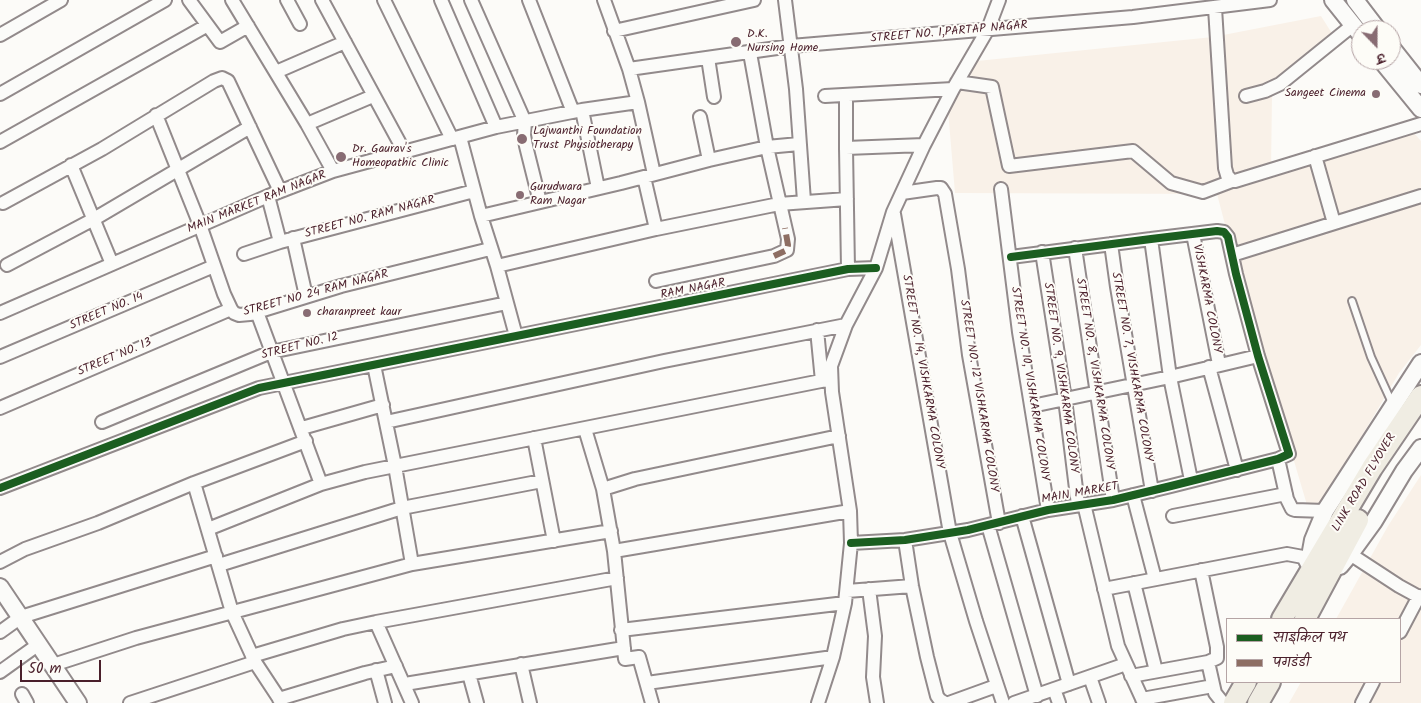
<!DOCTYPE html>
<html>
<head>
<meta charset="utf-8">
<style>
  body { margin:0 }
  #map { position:relative; width:1421px; height:703px; overflow:hidden; background:#fcfbf8; font-family:Kalam,"Playpen Sans Deva",sans-serif }
  canvas { display:block }
  .legend { position:absolute; left:1226px; top:618px; width:175px; height:65px; box-sizing:border-box; background:#fdfcf7; border:1px solid #b5a4a5; margin:0; padding:6px 9px; list-style:none; font-size:15px; color:#4a1f2b }
  .legend li { display:flex; align-items:center; gap:10px; height:25px }
  .legend b { width:25px; border:1px solid #b5a4a5 }
  .north { position:absolute; left:1351px; top:20px; width:50px; height:50px; box-sizing:border-box; background:#fdfcf7; border:1px solid #b5a4a5; border-radius:50%; rotate:158deg; font-size:14px; font-weight:700; line-height:20px; text-align:center; color:#4a1f2b }
  .north::after { content:''; display:block; margin:auto; width:18px; height:22px; background:#886c73; clip-path:polygon(50% 0,100% 100%,50% 72%,0 100%) }
  .scale { position:absolute; left:20px; top:660px; width:81px; height:22px; box-sizing:border-box; border:2px solid #4a1f2b; border-top:0; padding-left:6px; font-size:15px; line-height:18px; white-space:nowrap; color:#4a1f2b; -webkit-text-stroke:4px #fdfcf7; paint-order:stroke }
</style>
</head>
<body>
<div id="map">
<canvas width="1421" height="703"></canvas>
<ul class="legend">
<li><b style="height:6px;background:#1b5e20"></b>साइकिल पथ</li>
<li><b style="height:6px;background:#8d6e63"></b>पगडंडी</li>
</ul>
<div class="north">उ</div>
<div class="scale">50 m</div>
</div>
<script>
const ctx = document.querySelector('canvas').getContext('2d');
ctx.lineJoin = 'round';
function fillPath(path, color) { ctx.fillStyle = color; ctx.fill(path, 'evenodd'); }
const toPath = rows => new Path2D(rows.map(r => 'M' + r).join(''));
function trace(path, color, width, dash) { ctx.strokeStyle = color; ctx.lineWidth = width; ctx.lineCap = dash ? 'butt' : 'round'; ctx.setLineDash(dash || []); ctx.stroke(path); }
function write(font, color, halo, rows, align = 'center') {
  ctx.font = font + ' Kalam,sans-serif'; ctx.lineWidth = 4; ctx.setLineDash([]); ctx.textBaseline = 'middle'; ctx.strokeStyle = halo; ctx.fillStyle = color; for (const [text, x, y, turn = 0] of rows) {
    ctx.save(); ctx.translate(x, y); ctx.rotate((+turn || 0) * Math.PI / 180); ctx.textAlign = isNaN(turn) ? turn : align; if (halo) ctx.strokeText(text, 0, 0); ctx.fillText(text, 0, 0); ctx.restore();
  }
}
const built = toPath([
  [1321,16,1338,43,1272,96,1271,170,1414,133,1421,141,1421,345,1399,373,1322,504,1307,505,1232,251,1217,194,955,193,948,110,977,61,1213,37],
  [1421,475,1421,703,1289,703,1301,682,1400,682,1400,619,1336,619,1388,526]
]);
const service = toPath([
  [1352,301,1371,357,1393,405]
]);
const minor = toPath([
  [189,0,220,42,248,26],
  [232,0,307,124,333,171],
  [287,0,300,24],
  [322,0,404,151],
  [384,0,452,139],
  [441,0,496,127],
  [471,0,525,122,524,135,526,146,540,202],
  [529,0,573,112],
  [785,0,796,89,804,201],
  [1215,8,1225,168,1227,175,1232,181,1235,181,1421,124],
  [614,31,754,0],
  [0,35,61,0],
  [708,58,714,97],
  [629,69,791,46,1133,17,1270,0],
  [276,72,345,42],
  [957,82,992,87,1009,166,1133,151,1171,183,1203,192,1232,181],
  [0,94,165,0],
  [825,96,953,89],
  [846,96,846,148],
  [1246,96,1265,91,1280,84,1353,25],
  [638,102,654,174],
  [582,110,598,188],
  [156,115,200,225,224,294,231,309,234,313,239,315,250,314,341,286,490,249],
  [700,117,709,160],
  [307,124,373,96],
  [460,137,481,216,497,266,516,336],
  [0,142,206,26],
  [1315,156,1334,223],
  [71,165,112,264],
  [644,177,656,229],
  [1001,189,1019,332,1048,510],
  [902,193,937,188,941,188,945,194,958,269,969,355,999,523],
  [268,196,280,242],
  [3,203,102,149,214,81,222,78,228,81,280,191],
  [894,214,950,533,976,621,1003,703],
  [481,216,621,183,709,160,767,147,799,144],
  [1193,234,1219,364],
  [293,238,306,296],
  [1151,239,1170,377,1191,480],
  [1111,244,1117,287,1152,491],
  [1075,248,1113,500],
  [1042,252,1065,399,1078,505],
  [244,254,280,242,474,191],
  [1232,255,1421,196],
  [7,265,94,219,250,127],
  [497,266,656,229,779,204,847,199],
  [848,269,846,148,924,145],
  [656,281,774,256,787,250,788,239,767,147,750,53],
  [257,312,321,484],
  [0,313,268,196,333,171,496,127,582,110,638,102,629,69,604,0],
  [817,330,822,381],
  [0,357,214,266],
  [374,365,395,466,412,564],
  [1209,367,1237,470],
  [1032,406,1170,377,1258,356],
  [0,408,231,309],
  [102,422,271,352,507,303],
  [386,422,664,361,846,325],
  [302,428,383,405],
  [585,429,603,489,614,551,625,659,639,657,652,703],
  [534,438,554,541],
  [1278,459,1287,499,1292,509,1295,510,1325,511],
  [194,483,232,612,255,662,282,703],
  [0,488,259,388,848,269,876,268],
  [603,489,635,479,839,436],
  [1133,495,1155,579],
  [1084,504,1118,646,1144,703],
  [1022,516,1069,684],
  [1173,516,1286,494],
  [988,525,1037,696],
  [208,529,321,484,365,472,831,379],
  [905,540,912,586,927,657,937,696,940,700,945,703],
  [851,543,905,540,968,530,1048,510,1113,500,1171,486,1278,459,1289,454,1258,356,1236,274,1229,242,1228,237,1224,232,1217,231,1151,239,1011,257],
  [614,551,850,511],
  [1350,554,1399,586,1421,598],
  [0,562,25,549,98,523,194,483,306,441],
  [219,565,402,508,542,481],
  [1134,583,1156,671],
  [869,589,875,636,873,677,877,703],
  [1104,589,1287,554,1303,557,1310,570],
  [847,591,912,586],
  [376,622,412,703],
  [621,630,845,603],
  [0,632,21,617,216,556],
  [1400,632,1419,596],
  [252,656,343,629,376,622,617,578],
  [1208,662,1215,693,1223,703],
  [521,664,530,703],
  [53,665,136,638,412,564,611,531],
  [376,670,385,703],
  [0,672,39,644],
  [469,674,477,703],
  [1131,676,1208,662,1217,658,1217,647,1201,570],
  [1090,677,1099,703],
  [647,683,833,657],
  [405,684,624,648],
  [1054,689,1059,703],
  [22,694,27,703],
  [279,699,365,673,396,666],
  [1142,699,1213,686],
  [130,703,255,662],
  [818,703,833,657,845,603,851,543,850,511,832,392,831,366,846,325,876,268,893,212,924,145,953,89,988,29,999,0],
  [949,703,996,686],
  [1014,703,1126,664],
  [1362,703,1373,682]
]);
const tertiary = toPath([
  [1333,0,1361,35],
  [1355,0,1378,30],
  [1391,47,1421,85],
  [1381,60,1421,109],
  [1340,566,1350,554,1374,521,1404,471,1421,448],
  [1310,571,1311,551,1313,540,1325,511,1421,363],
  [0,587,78,703]
]);
const primary = toPath([
  [1282,619,1372,468,1421,396],
  [1305,619,1358,520],
  [1234,703,1246,682],
  [1258,703,1270,682]
]);
const quiet = toPath([
  [774,256,787,250,788,245,785,228]
]);
const cycleway = toPath([
  [0,488,259,388,848,269,876,268],
  [851,543,905,540,968,530,1048,510,1113,500,1171,486,1278,459,1289,454,1258,356,1236,274,1229,242,1228,237,1224,232,1217,231,1151,239,1011,257]
]);
const markers = [
  [736,42,6,"#886c73"],
  [1376,94,5,"#886c73"],
  [522,139,6,"#886c73"],
  [341,157,6,"#886c73"],
  [520,195,5,"#886c73"],
  [307,313,5,"#886c73"]
];
const streetNames = [
  ["STREET NO. 1,PARTAP NAGAR",949,33,-5],
  ["MAIN MARKET RAM NAGAR",257,203,-22],
  ["STREET NO. RAM NAGAR",370,218,-15],
  ["RAM NAGAR",693,290,-11],
  ["STREET NO 24 RAM NAGAR",316,294,-15],
  ["VISHKARMA COLONY",1206,299,79],
  ["STREET NO. 14",107,312,-23],
  ["STREET NO. 12",300,347,-14],
  ["STREET NO. 13",115,358,-23],
  ["STREET NO. 7, VISHKARMA COLONY",1131,367,80],
  ["STREET NO. 14, VISHKARMA COLONY",922,372,80],
  ["STREET NO. 8, VISHKARMA COLONY",1094,374,81],
  ["STREET NO. 9, VISHKARMA COLONY",1060,378,82],
  ["STREET NO. 10, VISHKARMA COLONY",1029,384,81],
  ["STREET NO. 12 VISHKARMA COLONY",978,396,81],
  ["LINK ROAD FLYOVER",1365,483,-59],
  ["MAIN MARKET",1080,494,-10]
];
const poiNames = [
  ["D.K.",747,35],
  ["Nursing Home",747,49],
  ["Sangeet Cinema",1366,94,"right"],
  ["Lajwanthi Foundation",533,132],
  ["Trust Physiotherapy",533,146],
  ["Dr. Gaurav's",352,150],
  ["Homeopathic Clinic",352,164],
  ["Gurudwara",530,188],
  ["Ram Nagar",530,202],
  ["charanpreet kaur",317,313]
];
fillPath(built, '#f9f1e8');
trace(service, '#928a8b', 10);
trace(minor, '#928a8b', 16);
trace(tertiary, '#928a8b', 20);
trace(primary, '#928a8b', 24);
trace(service, '#fbfbf9', 6);
trace(minor, '#fbfbf9', 12);
trace(tertiary, '#fbfbf9', 16);
trace(primary, '#f0ede3', 20);
trace(quiet, '#8d6e63', 6, [12, 6]);
trace(cycleway, '#1b5e20', 8);
for (const [x, y, r, color] of markers) { const dot = new Path2D(); dot.arc(x, y, r, 0, 2 * Math.PI); ctx.fillStyle = color; ctx.fill(dot); trace(dot, '#fdfcf7', 2); }
write('12px', '#4a1f2b', '#fdfcf7', streetNames);
write('12px', '#4a1f2b', '#fdfcf7', poiNames, 'left');
</script>
</body>
</html>
